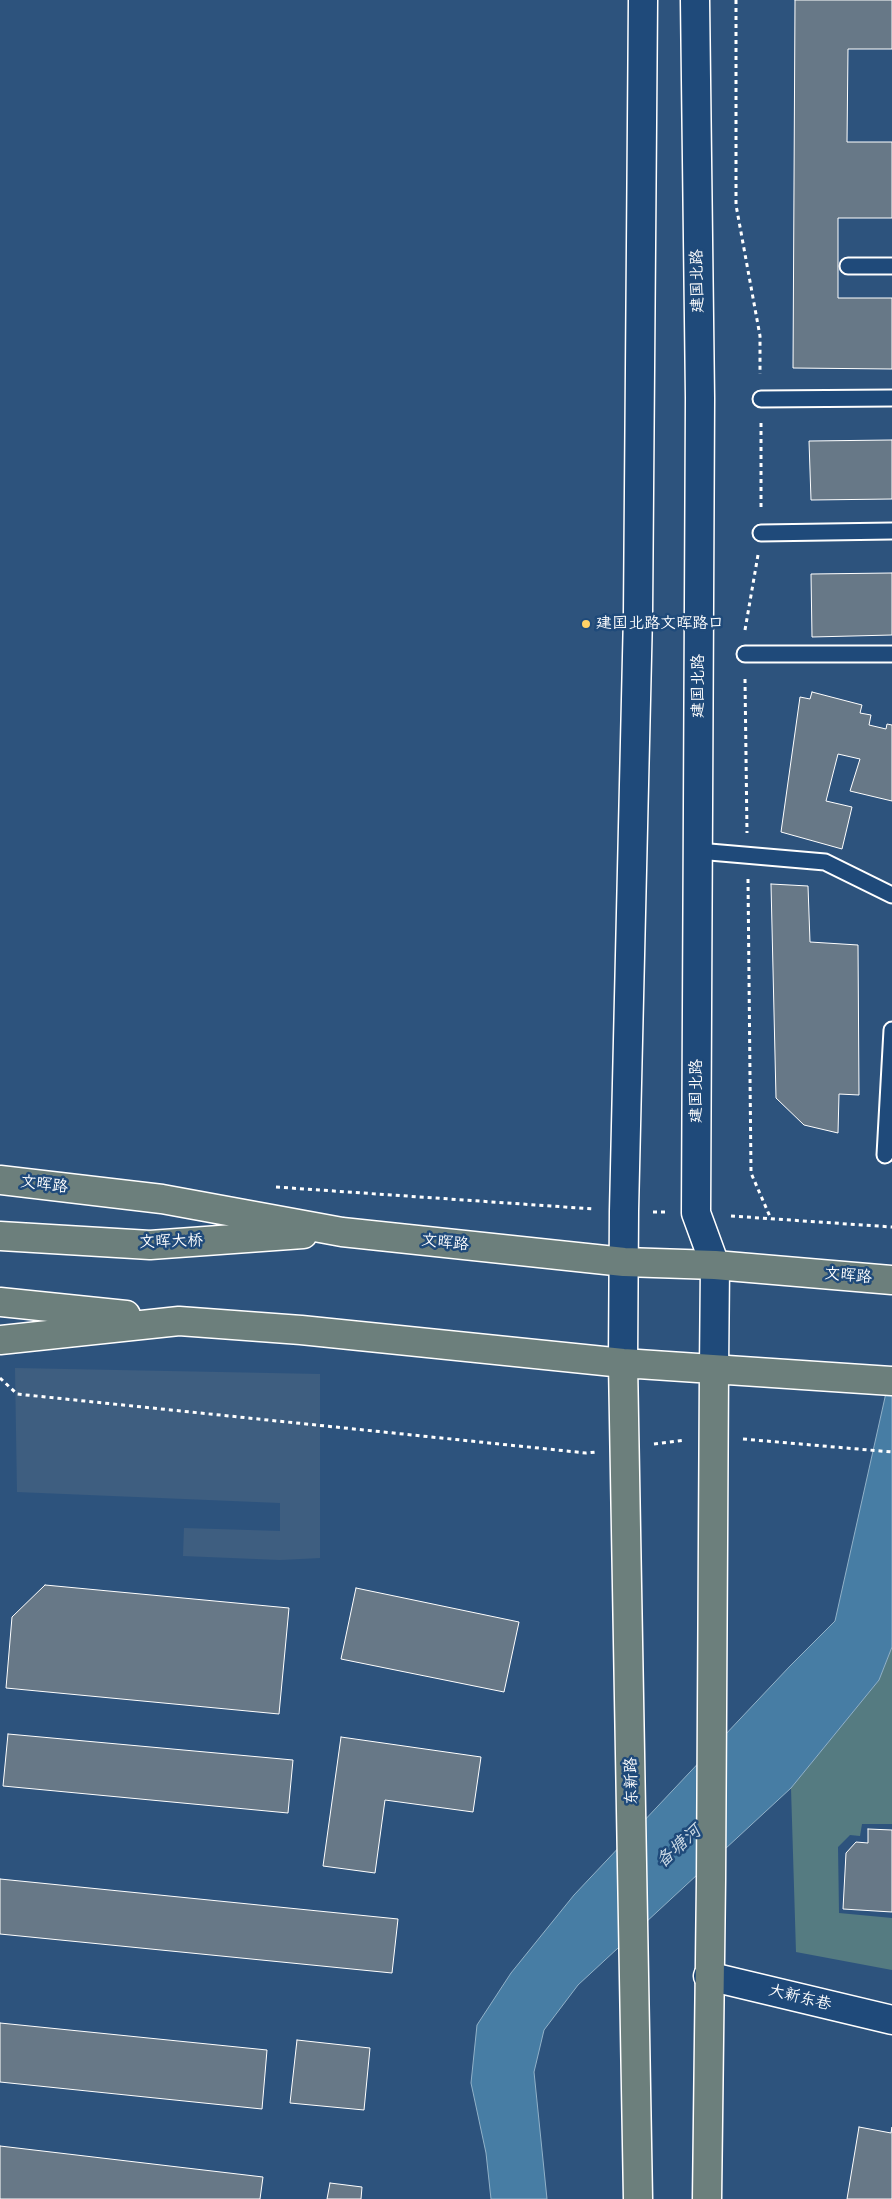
<!DOCTYPE html>
<html>
<head>
<meta charset="utf-8">
<style>
  body { margin:0 }
  canvas { display:block; background:#2d537d }
</style>
</head>
<body>
<canvas width="892" height="2199"></canvas>
<script>
const ctx = document.querySelector('canvas').getContext('2d');
ctx.lineJoin = 'round';
function fillPath(path, color) { ctx.fillStyle = color; ctx.fill(path, 'evenodd'); }
const toPath = rows => new Path2D(rows.map(r => 'M' + r).join(''));
function trace(path, color, width, dash) { ctx.strokeStyle = color; ctx.lineWidth = width; ctx.lineCap = dash ? 'butt' : 'round'; ctx.setLineDash(dash || []); ctx.stroke(path); }
function write(font, color, halo, rows, align = 'center') {
  ctx.font = font + ' Itim,"LXGW WenKai TC",sans-serif'; ctx.lineWidth = 5; ctx.setLineDash([]); ctx.textBaseline = 'middle'; ctx.strokeStyle = halo; ctx.fillStyle = color; for (const [text, x, y, turn = 0] of rows) {
    ctx.save(); ctx.translate(x, y); ctx.rotate((+turn || 0) * Math.PI / 180); ctx.textAlign = isNaN(turn) ? turn : align; if (halo) ctx.strokeText(text, 0, 0); ctx.fillText(text, 0, 0); ctx.restore();
  }
}
const built = toPath([
  [15,1368,320,1374,320,1558,280,1560,183,1556,184,1528,280,1531,280,1503,17,1492]
]);
const green = toPath([
  [892,1647,892,1824,862,1824,860,1836,850,1835,838,1847,839,1913,892,1918,892,1970,796,1952,791,1788,879,1680]
]);
const water = toPath([
  [892,1366,892,1647,879,1680,791,1788,578,1985,544,2030,534,2072,547,2199,491,2199,486,2153,471,2083,477,2025,511,1973,574,1895,790,1666,835,1621,892,1366]
]);
const building = toPath([
  [795,0,892,0,892,49,848,49,847,142,892,142,892,218,838,218,838,298,892,298,892,369,793,368,795,0],
  [892,440,892,499,811,500,809,441,892,440],
  [892,573,892,635,812,637,811,574,892,573],
  [812,692,862,705,860,713,871,715,869,725,886,729,887,724,892,725,892,801,850,791,860,759,838,754,826,801,852,807,842,849,781,832,800,697,810,699,812,692],
  [771,884,808,886,810,942,858,945,859,1095,839,1094,838,1133,804,1125,776,1098,771,884],
  [45,1585,289,1608,279,1714,6,1688,12,1617,45,1585],
  [356,1588,519,1622,504,1692,341,1659,356,1588],
  [8,1734,293,1760,288,1813,3,1786,8,1734],
  [341,1737,481,1757,473,1812,385,1800,375,1873,323,1866,341,1737],
  [868,1829,892,1830,892,1912,843,1909,846,1853,856,1842,868,1843,868,1829],
  [0,1879,398,1919,392,1973,0,1934,0,1879],
  [0,2023,267,2050,262,2109,0,2082,0,2023],
  [297,2040,370,2048,364,2110,290,2103,297,2040],
  [859,2127,891,2133,892,2127,892,2199,847,2199,859,2127],
  [0,2146,263,2177,260,2199,0,2199,0,2146],
  [330,2183,362,2187,361,2199,327,2199,330,2183]
]);
const path = toPath([
  [736,0,736,205,760,336,760,374],
  [761,423,761,509],
  [745,630,758,555],
  [745,679,747,833],
  [748,879,751,1173,771,1219],
  [276,1187,594,1209],
  [653,1212,667,1212],
  [731,1216,892,1227],
  [0,1378,17,1394,586,1453,596,1452],
  [743,1439,892,1452],
  [654,1444,685,1440]
]);
const service = toPath([
  [848,266,892,266],
  [761,399,892,398],
  [761,533,892,531],
  [745,654,892,654],
  [698,851,825,862,892,895],
  [885,1155,892,1030]
]);
const minor = toPath([
  [708,1976,892,2020]
]);
const secondary = toPath([
  [695,0,700,398,696,1213,715,1265,714,1370],
  [623,1363,624,1211,638,614,643,0]
]);
const primary = toPath([
  [0,1180,162,1199,342,1232,624,1262,715,1265,892,1280],
  [0,1236,150,1245,303,1234],
  [0,1302,126,1315],
  [0,1340,179,1321,301,1330,623,1363,892,1381],
  [623,1363,638,2199],
  [707,2199,711,1880,714,1370]
]);
const markers = [
  [586,624,5,"#ffd166"]
];
const streetNames = [
  ["建国北路",698,281,-91],
  ["建国北路",699,686,-90],
  ["建国北路",697,1091,-90],
  ["文晖路",44,1185,7],
  ["文晖大桥",171,1242,-2],
  ["文晖路",445,1243,6],
  ["文晖路",848,1276,5],
  ["东新路",632,1781,-91],
  ["大新东巷",800,1998,14]
];
const poiNames = [
  ["建国北路文晖路口",596,624]
];
const waterNames = [
  ["备塘河",679,1847,-42]
];
fillPath(built, '#3e5e80');
fillPath(green, '#557b81');
fillPath(water, '#477da4');
trace(water, '#91b1c8', 1);
fillPath(building, '#677887');
trace(building, '#fff', 1);
trace(service, '#fff', 19);
trace(minor, '#fff', 31);
trace(secondary, '#fff', 31);
trace(primary, '#fff', 31);
trace(path, '#fff', 3, [4, 4]);
trace(service, '#1f4a7a', 15);
trace(minor, '#1f4a7a', 28);
trace(secondary, '#1f4a7a', 28);
trace(primary, '#6c7f7c', 28);
for (const [x, y, r, color] of markers) { const dot = new Path2D(); dot.arc(x, y, r, 0, 2 * Math.PI); ctx.fillStyle = color; ctx.fill(dot); trace(dot, '#1f4a7a', 2); }
write('16px', '#fff', '#1f4a7a', streetNames);
write('16px', '#fff', '#1f4a7a', poiNames, 'left');
write('italic 18px', '#d1dee8', '#1f4a7a', waterNames);
</script>
</body>
</html>
